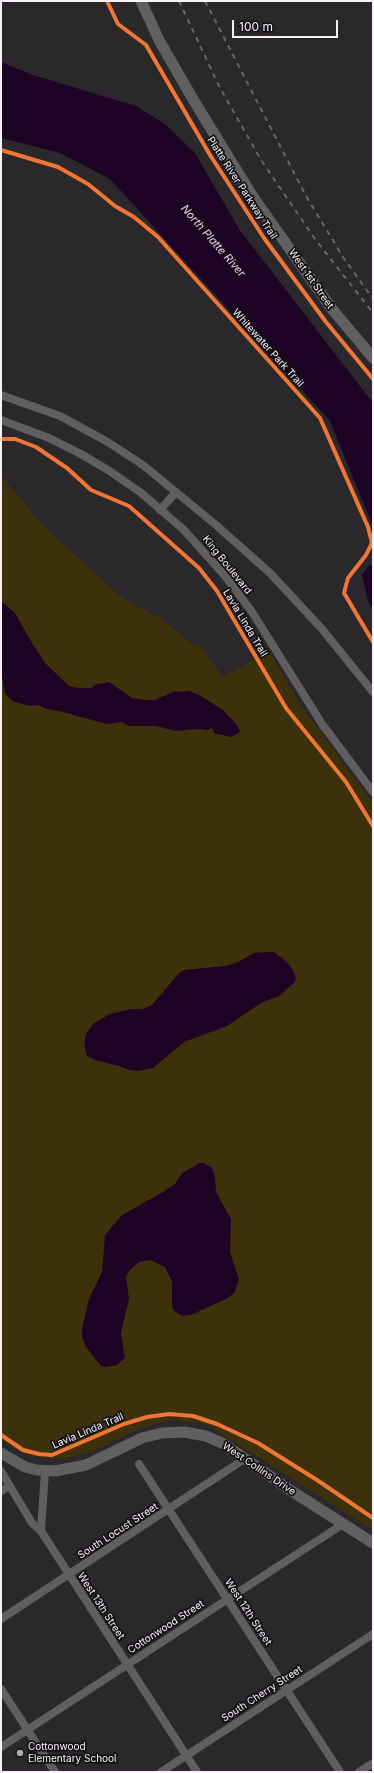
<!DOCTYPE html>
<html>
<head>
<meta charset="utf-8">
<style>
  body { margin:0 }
  #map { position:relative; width:374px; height:1773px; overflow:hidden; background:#2b282c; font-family:Inter,sans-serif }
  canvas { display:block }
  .frame { position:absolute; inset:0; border:2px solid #f7f2f8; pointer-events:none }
  .scale { position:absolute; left:232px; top:20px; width:106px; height:18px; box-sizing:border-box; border:2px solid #f7f2f8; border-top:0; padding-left:5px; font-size:12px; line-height:14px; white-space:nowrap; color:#f7f2f8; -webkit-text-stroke:3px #131014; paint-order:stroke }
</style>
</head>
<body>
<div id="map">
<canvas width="374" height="1773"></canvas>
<div class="frame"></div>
<div class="scale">100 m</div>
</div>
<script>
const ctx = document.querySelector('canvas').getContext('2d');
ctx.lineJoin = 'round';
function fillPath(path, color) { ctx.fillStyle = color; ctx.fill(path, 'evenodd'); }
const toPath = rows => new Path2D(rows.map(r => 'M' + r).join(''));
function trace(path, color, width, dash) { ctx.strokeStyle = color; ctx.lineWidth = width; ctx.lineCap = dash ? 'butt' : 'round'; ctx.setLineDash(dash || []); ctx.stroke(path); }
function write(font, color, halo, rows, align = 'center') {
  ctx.font = font + ' Inter,sans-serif'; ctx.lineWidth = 3.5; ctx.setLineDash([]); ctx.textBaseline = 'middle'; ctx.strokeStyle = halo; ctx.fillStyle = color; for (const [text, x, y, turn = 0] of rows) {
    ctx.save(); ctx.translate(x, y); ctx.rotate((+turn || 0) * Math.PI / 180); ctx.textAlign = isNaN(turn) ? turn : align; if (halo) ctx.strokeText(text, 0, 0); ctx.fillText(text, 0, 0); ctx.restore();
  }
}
const green = toPath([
  [1,475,42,525,121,597,163,620,195,646,199,644,223,677,269,651,299,703,373,803,373,1530,206,1424,173,1420,143,1427,91,1452,62,1459,51,1459,27,1455,1,1440]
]);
const water = toPath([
  [1,62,33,75,136,106,165,124,195,153,239,229,373,403,373,527,330,421,110,179,60,153,1,138],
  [370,564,373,568,373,610,368,601,362,575],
  [1,601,15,613,32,643,45,663,69,686,79,688,91,688,97,684,109,682,132,698,144,700,155,700,173,692,189,691,199,695,223,710,237,725,240,732,231,737,214,733,213,729,211,728,208,730,198,729,176,731,156,726,129,726,122,722,107,724,59,711,47,709,38,705,30,706,12,701,5,693,1,669],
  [268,952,274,952,287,962,293,970,296,978,294,983,279,996,261,1003,227,1026,184,1042,153,1068,138,1071,129,1070,119,1066,95,1060,87,1056,84,1043,86,1034,94,1023,110,1014,131,1009,142,1009,152,1005,179,973,184,970,225,966,238,962,254,953],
  [200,1163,204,1163,212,1168,215,1177,216,1192,231,1219,230,1252,239,1279,235,1292,228,1298,191,1315,182,1316,174,1311,172,1307,172,1282,165,1267,150,1260,139,1262,130,1270,126,1277,129,1299,121,1333,125,1358,117,1365,105,1367,101,1366,86,1347,82,1337,82,1329,89,1299,102,1272,105,1235,122,1215,163,1192,175,1184,182,1173]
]);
const minor = toPath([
  [1,395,60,416,106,441,143,465,216,525,270,573,322,629,373,692],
  [1,420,49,438,79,453,108,470,140,492,183,529,226,577,252,612,322,724,373,792],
  [160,510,176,492],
  [139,1464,340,1772],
  [1,1471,32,1523,41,1531,197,1772],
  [1,1491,9,1486],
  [41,1531,45,1471],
  [1,1619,246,1458],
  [1,1689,55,1772],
  [1,1747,343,1524],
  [161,1772,373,1634],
  [359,1772,373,1763]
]);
const major = toPath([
  [141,1,160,42,197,106,253,197,332,309,373,358],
  [1,1453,25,1467,37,1470,55,1471,86,1465,142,1438,162,1433,184,1432,206,1436,224,1444,293,1492,373,1543]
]);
const rail = toPath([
  [179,1,219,86,261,160,315,239,373,313],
  [205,1,306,196,343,257,373,299]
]);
const cycleway = toPath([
  [107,1,118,24,146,45,210,155,264,238,326,322,373,379],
  [1,150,58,167,88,184,115,206,134,217,158,237,320,418,368,527,372,543,366,555,348,578,344,593,373,642],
  [1,439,15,439,36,447,67,468,91,490,129,506,199,568,217,591,286,708,346,782,373,826],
  [1,1435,23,1450,39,1454,52,1455,124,1424,147,1417,169,1414,193,1416,217,1424,258,1443,317,1480,373,1518]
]);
const markers = [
  [20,1753,4,"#b0abb1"]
];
const streetNames = [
  ["Platte River Parkway Trail",242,188,57],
  ["West 1st Street",311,279,55],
  ["Whitewater Park Trail",268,348,48],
  ["King Boulevard",227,565,51],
  ["Lavia Linda Trail",245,623,59],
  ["Lavia Linda Trail",88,1431,-23],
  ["West Collins Drive",259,1469,34],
  ["South Locust Street",118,1531,-33],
  ["West 13th Street",101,1606,57],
  ["West 12th Street",248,1612,57],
  ["Cottonwood Street",166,1627,-33],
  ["South Cherry Street",262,1694,-33]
];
const poiNames = [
  ["Cottonwood",28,1747],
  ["Elementary School",28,1759]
];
const waterNames = [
  ["North Platte River",213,241,49]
];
fillPath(green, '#3c310a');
fillPath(water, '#1e0424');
trace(minor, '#605e5f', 8);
trace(major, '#615f5f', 11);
trace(rail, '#676668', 2, [5, 5]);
trace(cycleway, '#f07635', 4);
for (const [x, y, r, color] of markers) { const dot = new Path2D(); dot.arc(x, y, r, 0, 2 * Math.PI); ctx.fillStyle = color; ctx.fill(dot); trace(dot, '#131014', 1.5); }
write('10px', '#f7f2f8', '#131014', streetNames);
write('10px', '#f7f2f8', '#131014', poiNames, 'left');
write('italic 11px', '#f4c6fd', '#131014', waterNames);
</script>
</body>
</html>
